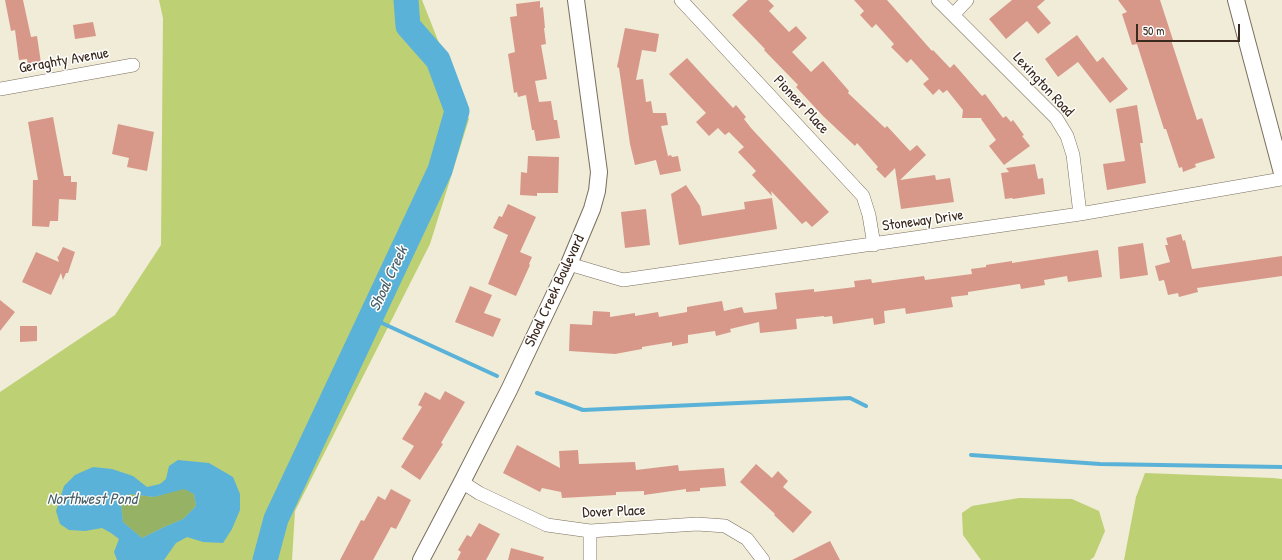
<!DOCTYPE html>
<html>
<head>
<meta charset="utf-8">
<style>
  body { margin:0 }
  #map { position:relative; width:1282px; height:560px; overflow:hidden; background:#f0ecd7; font-family:"Patrick Hand",sans-serif }
  canvas { display:block }
  .scale { position:absolute; left:1136px; top:24px; width:104px; height:18px; box-sizing:border-box; border:2px solid #3b2a1e; border-top:0; padding-left:5px; font-size:12px; line-height:14px; white-space:nowrap; color:#3b2a1e; -webkit-text-stroke:3px #fff; paint-order:stroke }
</style>
</head>
<body>
<div id="map">
<canvas width="1282" height="560"></canvas>
<div class="scale">50 m</div>
</div>
<script>
const ctx = document.querySelector('canvas').getContext('2d');
ctx.lineJoin = 'round';
function fillPath(path, color) { ctx.fillStyle = color; ctx.fill(path, 'evenodd'); }
const toPath = rows => new Path2D(rows.map(r => 'M' + r).join(''));
function trace(path, color, width, dash) { ctx.strokeStyle = color; ctx.lineWidth = width; ctx.lineCap = dash ? 'butt' : 'round'; ctx.setLineDash(dash || []); ctx.stroke(path); }
function write(font, color, halo, rows, align = 'center') {
  ctx.font = font + ' "Patrick Hand",sans-serif'; ctx.lineWidth = 3; ctx.setLineDash([]); ctx.textBaseline = 'middle'; ctx.strokeStyle = halo; ctx.fillStyle = color; for (const [text, x, y, turn = 0] of rows) {
    ctx.save(); ctx.translate(x, y); ctx.rotate((+turn || 0) * Math.PI / 180); ctx.textAlign = isNaN(turn) ? turn : align; if (halo) ctx.strokeText(text, 0, 0); ctx.fillText(text, 0, 0); ctx.restore();
  }
}
const green = toPath([
  [159,0,422,0,469,119,430,244,295,511,292,560,0,560,0,392,115,315,161,245,163,18],
  [1145,473,1273,478,1282,479,1282,560,1124,560,1136,497],
  [1019,498,1072,499,1099,511,1105,531,1094,557,1090,560,981,560,963,535,962,513,972,506]
]);
const forest = toPath([
  [184,488,194,494,196,506,183,519,162,528,142,538,123,522,121,504,130,494,154,497]
]);
const water = toPath([
  [178,460,209,463,233,477,240,494,240,510,232,529,223,543,203,542,187,537,176,543,164,560,117,560,114,552,119,539,111,533,102,528,85,531,69,530,60,524,56,511,64,486,75,475,93,467,112,469,133,476,147,487,160,484,166,479,169,466],
  [184,489,194,494,196,506,183,519,162,528,142,538,123,522,121,504,130,494,154,497]
]);
const stream = toPath([
  [371,318,497,376],
  [537,393,583,410,850,398,866,406],
  [971,455,1100,464,1282,467]
]);
const river = toPath([
  [265,560,276,519,440,170,457,111,438,60,408,26,406,0]
]);
const building = toPath([
  [5,0,23,0,31,37,37,36,41,63,28,65,27,59,19,60,15,30,11,31],
  [748,0,768,0,774,6,769,11,789,32,796,26,807,38,792,52,811,72,823,61,849,91,848,93,885,128,887,126,910,151,917,145,926,155,900,180,935,175,936,180,950,178,954,202,901,209,895,168,885,178,876,169,878,167,857,143,855,146,823,116,796,87,798,85,764,50,765,49,732,15],
  [854,0,887,0,932,51,933,50,950,68,954,64,982,96,985,94,1003,118,1006,116,1011,122,1013,120,1024,135,1022,136,1030,146,1004,165,989,146,996,140,981,119,982,118,962,118,963,110,947,90,943,93,939,89,933,95,923,84,929,79,911,59,907,63,891,47,894,44,876,24,872,28,860,15,864,11],
  [1012,0,1045,0,1037,7,1051,23,1038,34,1027,21,1006,39,989,19],
  [1118,0,1160,0,1173,40,1171,40,1197,120,1202,118,1215,158,1195,164,1196,167,1183,172,1182,167,1179,168,1166,129,1164,129,1137,44,1132,45,1122,14,1127,12],
  [540,1,540,8,543,7,545,28,544,28,546,44,541,45,547,79,535,81,539,102,551,101,554,120,557,120,560,138,536,141,534,130,532,130,526,95,518,97,517,92,514,93,508,54,515,52,510,17,517,16,516,4],
  [93,22,96,36,75,39,73,25],
  [625,28,659,34,656,52,642,50,636,80,643,79,646,102,651,101,653,113,666,113,668,125,661,126,668,156,671,155,672,157,678,156,681,171,660,175,656,160,635,165,630,144,619,68,617,67],
  [1077,35,1097,62,1103,57,1128,89,1110,103,1078,62,1058,77,1045,59],
  [687,58,733,108,736,105,746,117,744,119,751,128,829,212,812,227,806,221,802,224,771,191,772,196,752,175,756,171,738,152,744,147,729,132,725,135,718,128,709,136,696,122,706,113,669,74],
  [1137,105,1143,143,1140,143,1146,183,1107,190,1103,164,1125,161,1116,109],
  [53,117,64,176,71,176,71,182,77,182,76,200,59,199,58,221,50,221,49,227,32,226,33,180,38,180,28,122],
  [118,124,154,132,147,171,127,167,129,158,112,154],
  [528,156,559,157,558,193,537,193,537,196,520,195,521,172,527,173],
  [1035,164,1038,179,1043,178,1045,194,1013,199,1012,198,1005,199,1001,173,1009,172,1006,168],
  [686,185,700,206,702,216,745,209,744,202,772,198,777,229,679,245,671,194],
  [508,204,536,217,520,252,532,257,529,264,530,265,516,296,488,284,508,235,493,228,499,216,502,217],
  [646,209,650,245,625,248,621,212],
  [1181,234,1183,241,1185,240,1192,269,1282,256,1282,276,1197,288,1198,292,1179,297,1178,293,1168,295,1164,280,1159,281,1155,266,1170,262,1165,245,1168,245,1166,238],
  [1143,243,1148,275,1120,279,1118,247],
  [63,247,75,252,68,273,66,273,63,280,61,273,51,295,22,282,36,252,59,262,57,256,58,257],
  [1098,250,1102,277,1068,282,1067,276,1044,280,1045,285,1021,289,1020,284,1019,284,968,292,968,295,951,297,953,307,906,314,905,308,884,311,885,323,874,325,873,318,833,324,832,316,824,317,824,316,796,319,797,329,760,333,759,322,730,329,731,332,716,336,715,331,688,335,688,343,672,346,672,342,642,347,642,349,615,354,569,351,570,324,592,325,593,311,610,312,610,317,635,313,635,316,658,312,659,317,687,312,687,307,722,301,724,311,742,307,744,313,777,309,775,293,814,289,814,292,855,287,854,281,871,279,872,283,924,276,925,280,972,274,971,269,986,267,986,265,1012,261,1012,263],
  [470,286,492,295,484,313,501,319,493,337,455,322],
  [0,300,15,312,0,331],
  [20,326,37,326,37,341,20,342],
  [445,391,465,402,441,443,443,444,420,480,401,467,414,446,402,439,422,407,418,405,425,392,440,400],
  [517,445,560,468,559,451,578,450,579,464,635,462,636,470,678,465,679,471,724,468,726,486,700,488,700,491,686,492,686,489,644,495,644,491,616,492,616,495,562,498,561,492,542,488,540,492,503,473],
  [756,464,772,478,778,471,788,481,783,487,812,512,793,533,774,515,775,514,740,482],
  [391,489,411,500,396,529,391,527,373,560,340,560,361,520,364,521,378,496,385,500],
  [479,523,500,534,486,560,457,560,461,552,458,550,467,535,471,537],
  [830,541,840,560,792,560],
  [511,548,544,557,543,560,508,560]
]);
const minor = toPath([
  [681,0,863,196,869,215,874,245],
  [938,0,1056,118,1067,136,1073,155,1080,214],
  [953,15,967,0],
  [0,89,133,65],
  [569,264,623,280,1080,214,1282,179],
  [462,482,479,493,547,525,590,531,697,524,725,526,747,539,763,560],
  [590,560,590,531]
]);
const tertiary = toPath([
  [1236,0,1282,173],
  [421,560,462,482,509,390,569,264,592,209,597,191,599,172,576,0]
]);
const streetNames = [
  ["Geraghty Avenue",64,61,-10],
  ["Lexington Road",1043,85,47],
  ["Pioneer Place",801,105,47],
  ["Stoneway Drive",923,221,-8],
  ["Shoal Creek Boulevard",555,291,-65],
  ["Dover Place",614,512,-2]
];
const waterNames = [
  ["Shoal Creek",389,279,-65],
  ["Northwest Pond",92,500]
];
fillPath(green, '#bdd073');
fillPath(forest, '#96b265');
fillPath(water, '#5bb2d8');
trace(stream, '#5bb2d8', 4);
trace(river, '#5bb2d8', 25);
fillPath(building, '#d7988a');
trace(minor, '#7a6e5f', 14);
trace(tertiary, '#7a6e5f', 18);
trace(minor, '#fff', 13);
trace(tertiary, '#fff', 16);
write('15px', '#3b2a1e', '#fff', streetNames);
write('italic 16px', '#486068', '#fff', waterNames);
</script>
</body>
</html>
